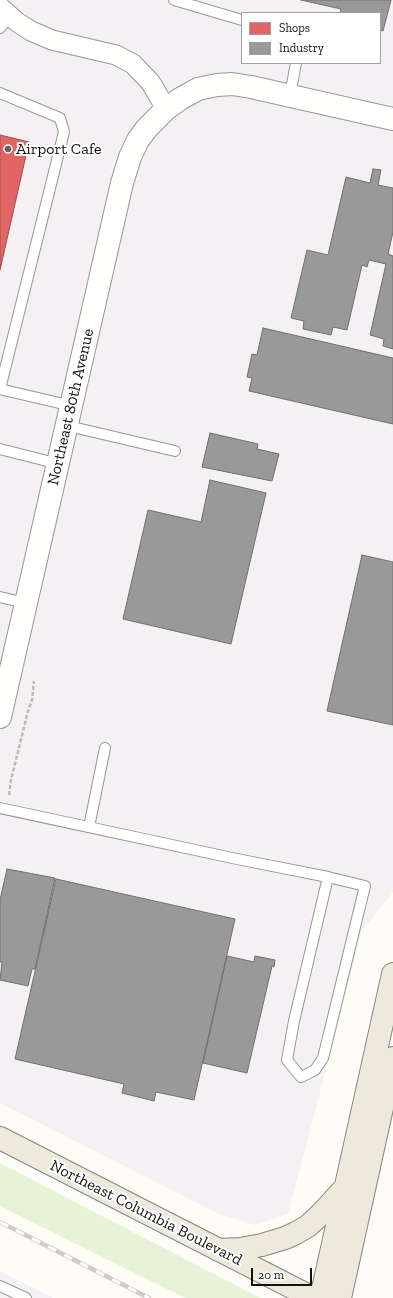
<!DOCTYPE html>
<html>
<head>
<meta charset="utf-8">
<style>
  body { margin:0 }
  #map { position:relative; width:393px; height:1298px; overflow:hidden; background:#fdfcf7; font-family:"Zilla Slab",serif }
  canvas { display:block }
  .legend { position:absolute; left:241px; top:12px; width:140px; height:52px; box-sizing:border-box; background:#fff; border:1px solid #a0a0a0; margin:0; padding:5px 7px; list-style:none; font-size:12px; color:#111 }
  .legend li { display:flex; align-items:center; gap:8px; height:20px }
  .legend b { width:20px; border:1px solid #a0a0a0 }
  .scale { position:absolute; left:251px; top:1268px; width:61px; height:18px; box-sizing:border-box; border:2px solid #111; border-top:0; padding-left:5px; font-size:12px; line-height:14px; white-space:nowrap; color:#111; -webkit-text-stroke:3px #fff; paint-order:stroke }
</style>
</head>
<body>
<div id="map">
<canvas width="393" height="1298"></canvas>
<ul class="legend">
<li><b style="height:11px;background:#e06666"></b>Shops</li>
<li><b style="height:11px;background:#999"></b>Industry</li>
</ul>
<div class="scale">20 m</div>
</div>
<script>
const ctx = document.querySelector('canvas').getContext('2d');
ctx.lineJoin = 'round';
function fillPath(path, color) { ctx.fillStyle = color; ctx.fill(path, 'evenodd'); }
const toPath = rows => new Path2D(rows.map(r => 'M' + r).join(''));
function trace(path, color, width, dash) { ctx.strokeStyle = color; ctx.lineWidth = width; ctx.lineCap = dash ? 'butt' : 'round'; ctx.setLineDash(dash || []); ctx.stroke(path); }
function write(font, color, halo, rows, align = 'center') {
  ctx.font = font + ' "Zilla Slab",serif'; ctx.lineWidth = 4; ctx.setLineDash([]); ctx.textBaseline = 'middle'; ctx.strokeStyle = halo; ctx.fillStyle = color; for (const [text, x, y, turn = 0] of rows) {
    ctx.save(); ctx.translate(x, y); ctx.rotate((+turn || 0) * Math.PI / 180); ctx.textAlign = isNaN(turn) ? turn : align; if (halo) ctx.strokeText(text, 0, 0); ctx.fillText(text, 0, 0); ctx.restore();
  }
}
const industrial = toPath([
  [0,0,393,0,393,892,362,931,288,1214,255,1225,219,1214,0,1103],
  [242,13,380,13,380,63,242,63],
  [0,1271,53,1298,0,1298]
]);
const green = toPath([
  [0,1163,260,1298,185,1298,0,1206]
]);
const shops = toPath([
  [0,135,29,142,0,270,0,135]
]);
const industry = toPath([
  [301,0,391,0,383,31,380,30,380,13,340,13,341,9,301,0],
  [373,169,381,170,378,185,393,188,393,232,388,254,393,256,393,349,383,346,384,339,370,335,386,264,369,260,367,267,362,265,347,330,333,327,331,335,303,329,304,321,291,318,307,250,328,255,346,177,370,183,373,169],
  [263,328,393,358,393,424,249,391,252,378,247,377,252,354,257,355,263,328],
  [210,433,258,444,257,449,279,454,272,481,202,467,210,433],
  [210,480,266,493,231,644,123,619,148,510,201,522,210,480],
  [362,555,393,562,393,725,327,711,362,555],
  [7,869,55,878,35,969,32,969,28,986,0,980,2,962,0,962,0,900,7,869],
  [56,879,235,919,194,1100,156,1092,154,1101,122,1093,124,1084,15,1059,56,879],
  [227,956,254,962,255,956,275,960,274,967,272,966,247,1073,203,1063,227,956]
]);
const path = toPath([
  [9,795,11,780,28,711,32,700,34,681]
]);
const service = toPath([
  [174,0,242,20],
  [0,28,10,16],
  [0,93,60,118,64,132,0,389],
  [290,95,296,63],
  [0,389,72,406],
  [68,426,175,451],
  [0,449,59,464],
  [0,597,26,603],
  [0,808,237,859,328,877,294,1021,287,1060,301,1077,315,1070,323,1058,365,886,328,877],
  [89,827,105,748],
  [0,1286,26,1298]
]);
const minor = toPath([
  [0,7,17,22,31,31,52,40,116,55,133,64,151,83,166,109]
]);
const tertiary = toPath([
  [0,717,122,183,130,157,138,140,147,128,166,109,180,99,198,89,217,85,232,84,251,87,393,119]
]);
const primary = toPath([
  [0,1138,313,1298],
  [218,1250,240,1249,262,1245,285,1238,296,1233,308,1226,322,1213,344,1189],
  [321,1298,393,974],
  [340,1298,393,1058]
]);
const rail = toPath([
  [0,1222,149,1298]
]);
const markers = [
  [8,149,4,"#646362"]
];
const poiNames = [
  ["Airport Cafe",16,149]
];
const streetNames = [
  ["Northeast 80th Avenue",71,407,-77],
  ["Northeast Columbia Boulevard",146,1213,27]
];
fillPath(industrial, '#f5f0f3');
fillPath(green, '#e7f3d7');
fillPath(shops, '#e06666');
trace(shops, '#a24c4c', 1);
fillPath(industry, '#999');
trace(industry, '#707070', 1);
trace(service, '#979795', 12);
trace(minor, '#979795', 21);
trace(tertiary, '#979795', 24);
trace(primary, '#858482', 24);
trace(path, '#b9b9b8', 2.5, [4, 2]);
trace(service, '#fffffe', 10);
trace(minor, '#fffffe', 19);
trace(tertiary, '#fffffe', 22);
trace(primary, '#ede9dc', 22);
trace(rail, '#d9c6c7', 4.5);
trace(rail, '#fff', 3, [9]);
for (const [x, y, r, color] of markers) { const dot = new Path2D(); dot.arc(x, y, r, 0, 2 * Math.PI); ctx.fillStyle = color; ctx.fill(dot); trace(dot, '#fff', 1.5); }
write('16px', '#111', '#fff', poiNames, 'left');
write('16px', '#111', '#fff', streetNames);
</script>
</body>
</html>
